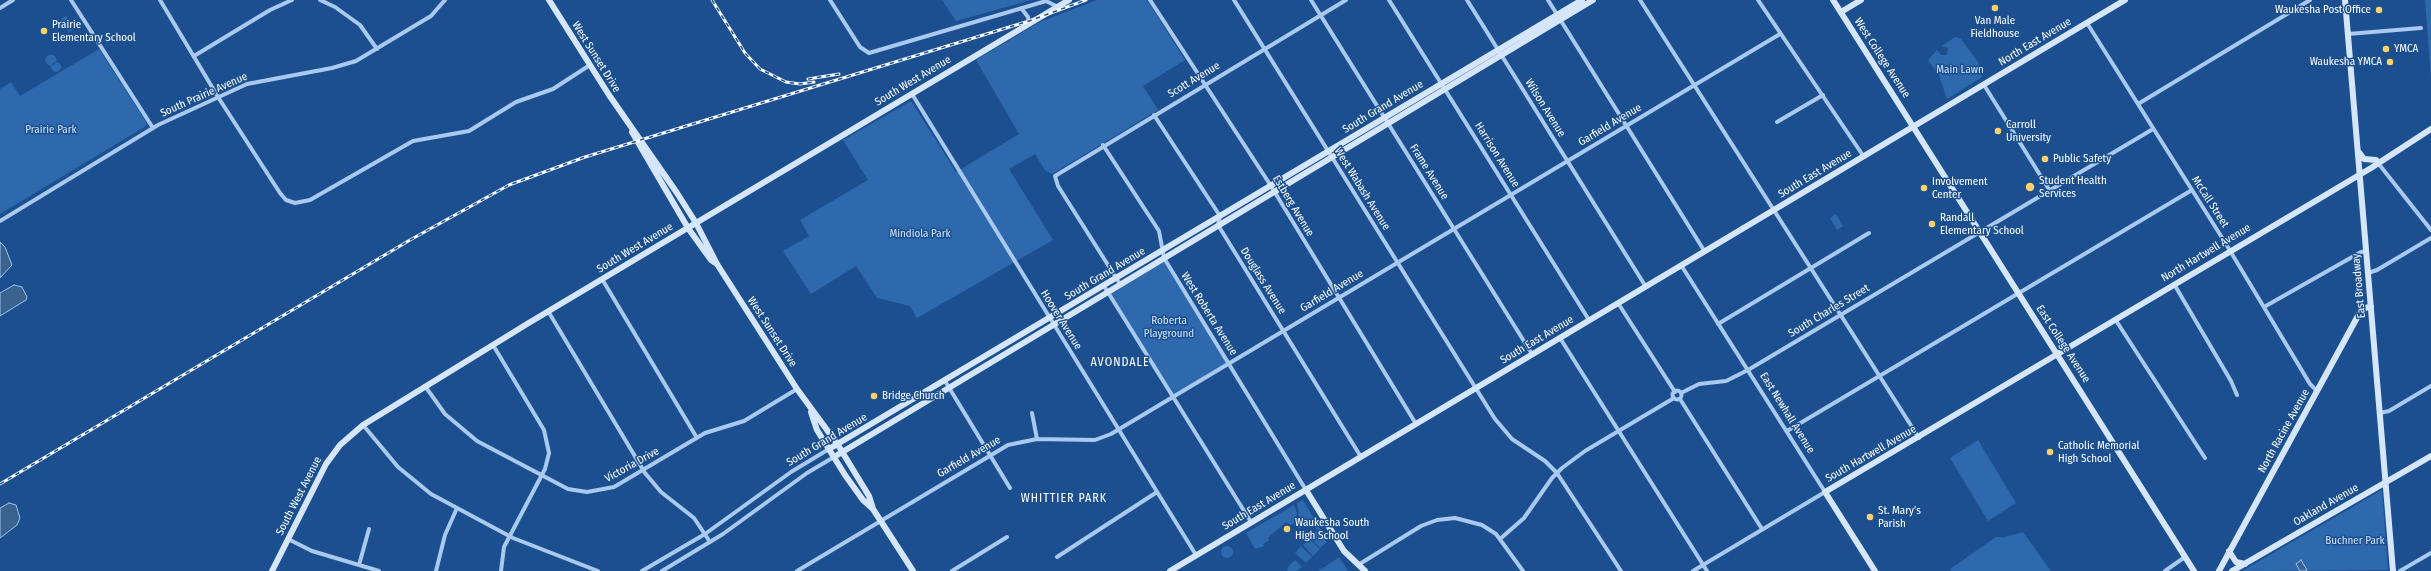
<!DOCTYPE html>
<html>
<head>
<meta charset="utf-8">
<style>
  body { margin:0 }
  canvas { display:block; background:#1b4f8f }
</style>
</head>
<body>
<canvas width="2431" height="571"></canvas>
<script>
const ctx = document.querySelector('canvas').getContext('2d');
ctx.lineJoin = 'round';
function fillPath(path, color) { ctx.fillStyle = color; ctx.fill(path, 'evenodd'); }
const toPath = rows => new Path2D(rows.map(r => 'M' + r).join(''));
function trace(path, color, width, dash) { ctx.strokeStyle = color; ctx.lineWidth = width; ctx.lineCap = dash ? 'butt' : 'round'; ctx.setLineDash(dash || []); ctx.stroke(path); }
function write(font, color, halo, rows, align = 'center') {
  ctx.font = font + ' "Fira Sans Condensed",sans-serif'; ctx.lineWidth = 3; ctx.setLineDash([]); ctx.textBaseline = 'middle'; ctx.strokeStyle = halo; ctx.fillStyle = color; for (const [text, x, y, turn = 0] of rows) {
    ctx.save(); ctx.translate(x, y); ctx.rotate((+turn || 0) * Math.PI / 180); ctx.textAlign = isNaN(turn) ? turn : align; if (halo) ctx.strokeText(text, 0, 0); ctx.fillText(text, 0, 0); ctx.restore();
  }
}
const green = toPath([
  [942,0,1031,0,956,21],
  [1097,0,1147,0,1185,60,1143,86,1158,110,1052,174,1045,170,1035,154,1009,169,1053,240,917,318,910,306,877,298,856,266,811,294,783,251,809,236,800,220,868,180,843,140,911,101,956,172,1019,134,976,60,1040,22],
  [2425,0,2431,0,2431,78],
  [66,16,74,29,69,32,61,19],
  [1955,37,1961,39,1978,62,1982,77,1947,99,1939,75,1928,60,1937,50,1941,55,1947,55,1948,48,1942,46],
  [99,49,146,122,146,126,0,214,0,89,11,82,20,96],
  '45.5 60a5.5 5.5 0 1 1 11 0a5.5 5.5 0 1 1-11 0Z',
  '51 67a5 5 0 1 1 10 0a5 5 0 1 1-10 0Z',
  [1836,214,1843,226,1837,230,1830,218],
  [1164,258,1229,363,1174,397,1108,291],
  [1978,440,2016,503,1988,521,1950,458],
  [2382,490,2388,570,2242,571],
  [1303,500,1322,532,1321,533,1307,520,1300,528,1294,526,1299,517,1297,503],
  [1294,505,1297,513,1294,523,1291,525,1286,522,1268,538,1269,540,1263,544,1264,546,1255,549,1246,533],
  [1316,531,1327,542,1320,548,1310,538],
  [2023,532,2051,571,1951,571,1950,569,1996,537,2005,537],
  [1309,539,1320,549,1313,556,1303,545],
  '1221 552a6 6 0 1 1 12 0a6 6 0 1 1-12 0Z',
  [1301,546,1312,557,1306,563,1295,553],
  [1339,557,1348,571,1318,571,1329,564],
  [1295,560,1302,567,1296,571,1288,571,1287,568]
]);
const water = toPath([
  [0,242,5,247,12,265,0,278,0,242],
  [14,285,22,287,27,297,26,300,0,316,0,293,14,285],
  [9,503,16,505,20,518,17,525,0,538,0,508,9,503],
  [2301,560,2307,570,2305,571,2300,571,2296,564,2301,560]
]);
const street = toPath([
  [71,0,153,128],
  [160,0,218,97,280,193,286,200,295,203,310,200,413,141,469,131,516,102,553,89,590,65],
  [320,0,335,7,360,25,377,49],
  [830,0,860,47,869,53,1046,1,1058,7],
  [1150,0,1271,186,1416,424],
  [1234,0,1495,419,1512,439,1545,461,1557,473,1621,571],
  [1311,0,1532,354],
  [1389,0,1589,320],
  [1467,0,1646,287],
  [1548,0,1705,252],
  [1640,0,1919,438],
  [1758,0,1864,157],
  [0,8,13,0],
  [1021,8,1028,17,1029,24],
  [2087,23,2226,244,2310,384,2317,391],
  [2348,34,2421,28],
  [194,56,270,10,292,0],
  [1984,85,2050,191],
  [912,94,1196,555],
  [2138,104,2310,0],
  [1154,115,1220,216,1218,225,1361,457],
  [1777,122,1823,95],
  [1103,145,1159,231,1164,258,1306,490],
  [2378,163,2431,230],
  [0,221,158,125,247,84,332,68,356,61,431,16,445,0],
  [1681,265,1825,492,1693,571],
  [2368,273,2377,270,2431,238],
  [602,279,697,438],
  [1120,284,1058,186,1055,176,1346,0],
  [2174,284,2231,381,2237,395],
  [1104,286,1251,522],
  [1618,303,1675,392],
  [2264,307,2361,252,2367,251],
  [548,311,645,473,661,492,694,518,710,542],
  [2115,319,2205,458],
  [1718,324,1869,233],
  [1560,338,1707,571],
  [493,345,544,430,549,453,545,469,504,547,501,571],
  [945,381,1010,488],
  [425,386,445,414,477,441,568,489,587,492,614,487,705,433,744,421,797,389],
  '1672.5 395a4.5 4.5 0 1 1 9 0a4.5 4.5 0 1 1-9 0Z',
  [1681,393,1699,384,1726,381,1748,370,2153,129],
  [1680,399,1762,529],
  [1032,413,1037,439],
  [2380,413,2389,411,2431,386],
  [363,425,398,467,431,494,513,538,598,571],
  [1787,431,2192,190],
  [288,539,312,551,379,571],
  [1500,539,1524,518,1552,478,1562,468,1585,451,1674,398],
  [1057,557,1157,492],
  [359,565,369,529],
  [1358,565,1421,526,1437,520,1455,518,1482,525,1496,534,1523,571],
  [436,571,445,535,457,508],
  [642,571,705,534,791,472,829,449],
  [662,571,723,534,807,473,834,457],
  [797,571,1008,445,1037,439,1095,440,1111,434,1780,34],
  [952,571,1007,537],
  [2165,571,2185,557],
  [2400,571,2431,553]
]);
const secondary = toPath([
  [549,0,609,95,677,193,696,223,717,264,797,389,838,445,869,496,873,509,913,571],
  [1833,0,2194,571],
  [2345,0,2393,571],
  [1841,12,1861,0],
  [632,132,688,228,711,260,717,264],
  [2358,151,2364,159,2376,160],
  [811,412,817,430,845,475,863,500,873,509],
  [829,449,1582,0],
  [834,457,1593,0],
  [1306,490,1344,551,1365,571],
  [2229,551,2236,562,2245,564],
  [272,571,326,464,340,445,363,425,527,324,1069,0],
  [1170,571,2125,0],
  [1875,571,1825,492,2371,168,2431,129],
  [2219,571,2359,314,2363,309,2371,306],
  [2232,571,2431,456]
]);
const rail = toPath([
  [712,0,745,53,760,69,786,82,800,84,814,82],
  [808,79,839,74],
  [0,484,410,240,509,185,585,157,1029,21,1086,0]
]);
const markers = [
  [1995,8,4,"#ffd166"],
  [2379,10,4,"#ffd166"],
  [44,31,4,"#ffd166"],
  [2386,49,4,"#ffd166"],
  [2390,62,4,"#ffd166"],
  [1998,131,4,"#ffd166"],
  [2045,159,4,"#ffd166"],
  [2030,187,5,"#ffd166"],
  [1924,188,4,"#ffd166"],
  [1932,224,4,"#ffd166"],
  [874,396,4,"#ffd166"],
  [2050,452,4,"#ffd166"],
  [1870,517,4,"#ffd166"],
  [1287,529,4,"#ffd166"]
];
const poiNames = [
  ["Waukesha Post Office",2371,10,"right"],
  ["Van Male",1995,21,"center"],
  ["Fieldhouse",1995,34,"center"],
  ["Prairie",52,25],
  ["Elementary School",52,38],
  ["YMCA",2394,49],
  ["Waukesha YMCA",2382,62,"right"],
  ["Carroll",2006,125],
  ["University",2006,138],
  ["Public Safety",2053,159],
  ["Student Health",2039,181],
  ["Services",2039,194],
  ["Involvement",1932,182],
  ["Center",1932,195],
  ["Randall",1940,218],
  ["Elementary School",1940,231],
  ["Bridge Church",882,396],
  ["Catholic Memorial",2058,446],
  ["High School",2058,459],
  ["St. Mary’s",1878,511],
  ["Parish",1878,524],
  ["Waukesha South",1295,523],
  ["High School",1295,536]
];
const streetNames = [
  ["North East Avenue",2035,42,-31],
  ["West Sunset Drive",596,57,58],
  ["West College Avenue",1882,58,57],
  ["Scott Avenue",1194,80,-31],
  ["South West Avenue",913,81,-31],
  ["South Prairie Avenue",204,95,-24],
  ["South Grand Avenue",1383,107,-31],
  ["Wilson Avenue",1545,108,58],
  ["Garfield Avenue",1610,125,-31],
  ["Harrison Avenue",1497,155,58],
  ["Frame Avenue",1429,172,58],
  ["South East Avenue",1815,174,-31],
  ["West Wabash Avenue",1362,189,58],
  ["McCall Street",2210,202,57],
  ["Estberg Avenue",1293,206,59],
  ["South West Avenue",635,248,-31],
  ["North Hartwell Avenue",2206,253,-31],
  ["South Grand Avenue",1105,274,-31],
  ["Douglass Avenue",1263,281,58],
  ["East Broadway",2359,286,-95],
  ["Garfield Avenue",1332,291,-31],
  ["South Charles Street",1829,311,-31],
  ["West Roberta Avenue",1209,314,58],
  ["Hoover Avenue",1061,320,58],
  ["West Sunset Drive",772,332,57],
  ["South East Avenue",1537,340,-31],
  ["East College Avenue",2063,344,57],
  ["East Newhall Avenue",1787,413,58],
  ["North Racine Avenue",2284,431,-61],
  ["South Grand Avenue",827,440,-31],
  ["South Hartwell Avenue",1871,454,-30],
  ["Garfield Avenue",969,457,-30],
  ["Victoria Drive",632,465,-29],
  ["South West Avenue",299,496,-63],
  ["Oakland Avenue",2326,505,-30],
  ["South East Avenue",1259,506,-31]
];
const parkNames = [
  ["Main Lawn",1960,70],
  ["Prairie Park",51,130],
  ["Mindiola Park",920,234],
  ["Roberta",1169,321],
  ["Playground",1169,334],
  ["Buchner Park",2355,541]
];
const neighbourhoodNames = [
  ["AVONDALE",1120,363],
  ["WHITTIER PARK",1064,499]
];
fillPath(green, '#2e69ad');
fillPath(water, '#3c6290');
trace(water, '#9cc4f0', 1);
trace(street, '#a9c9ee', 4);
trace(secondary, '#d6e6fa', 6);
trace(rail, '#fff', 3);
trace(rail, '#1b4f8f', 1.5, [4.5]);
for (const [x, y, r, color] of markers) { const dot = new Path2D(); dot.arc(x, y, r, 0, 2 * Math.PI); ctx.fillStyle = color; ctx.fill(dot); trace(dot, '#1b4f8f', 1.5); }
write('11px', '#fff', '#1b4f8f', poiNames, 'left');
write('11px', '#fff', '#1b4f8f', streetNames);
write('11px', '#cfe3fa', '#1b4f8f', parkNames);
ctx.letterSpacing = '1px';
write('12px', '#fff', '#1b4f8f', neighbourhoodNames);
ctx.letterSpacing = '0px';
</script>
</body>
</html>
